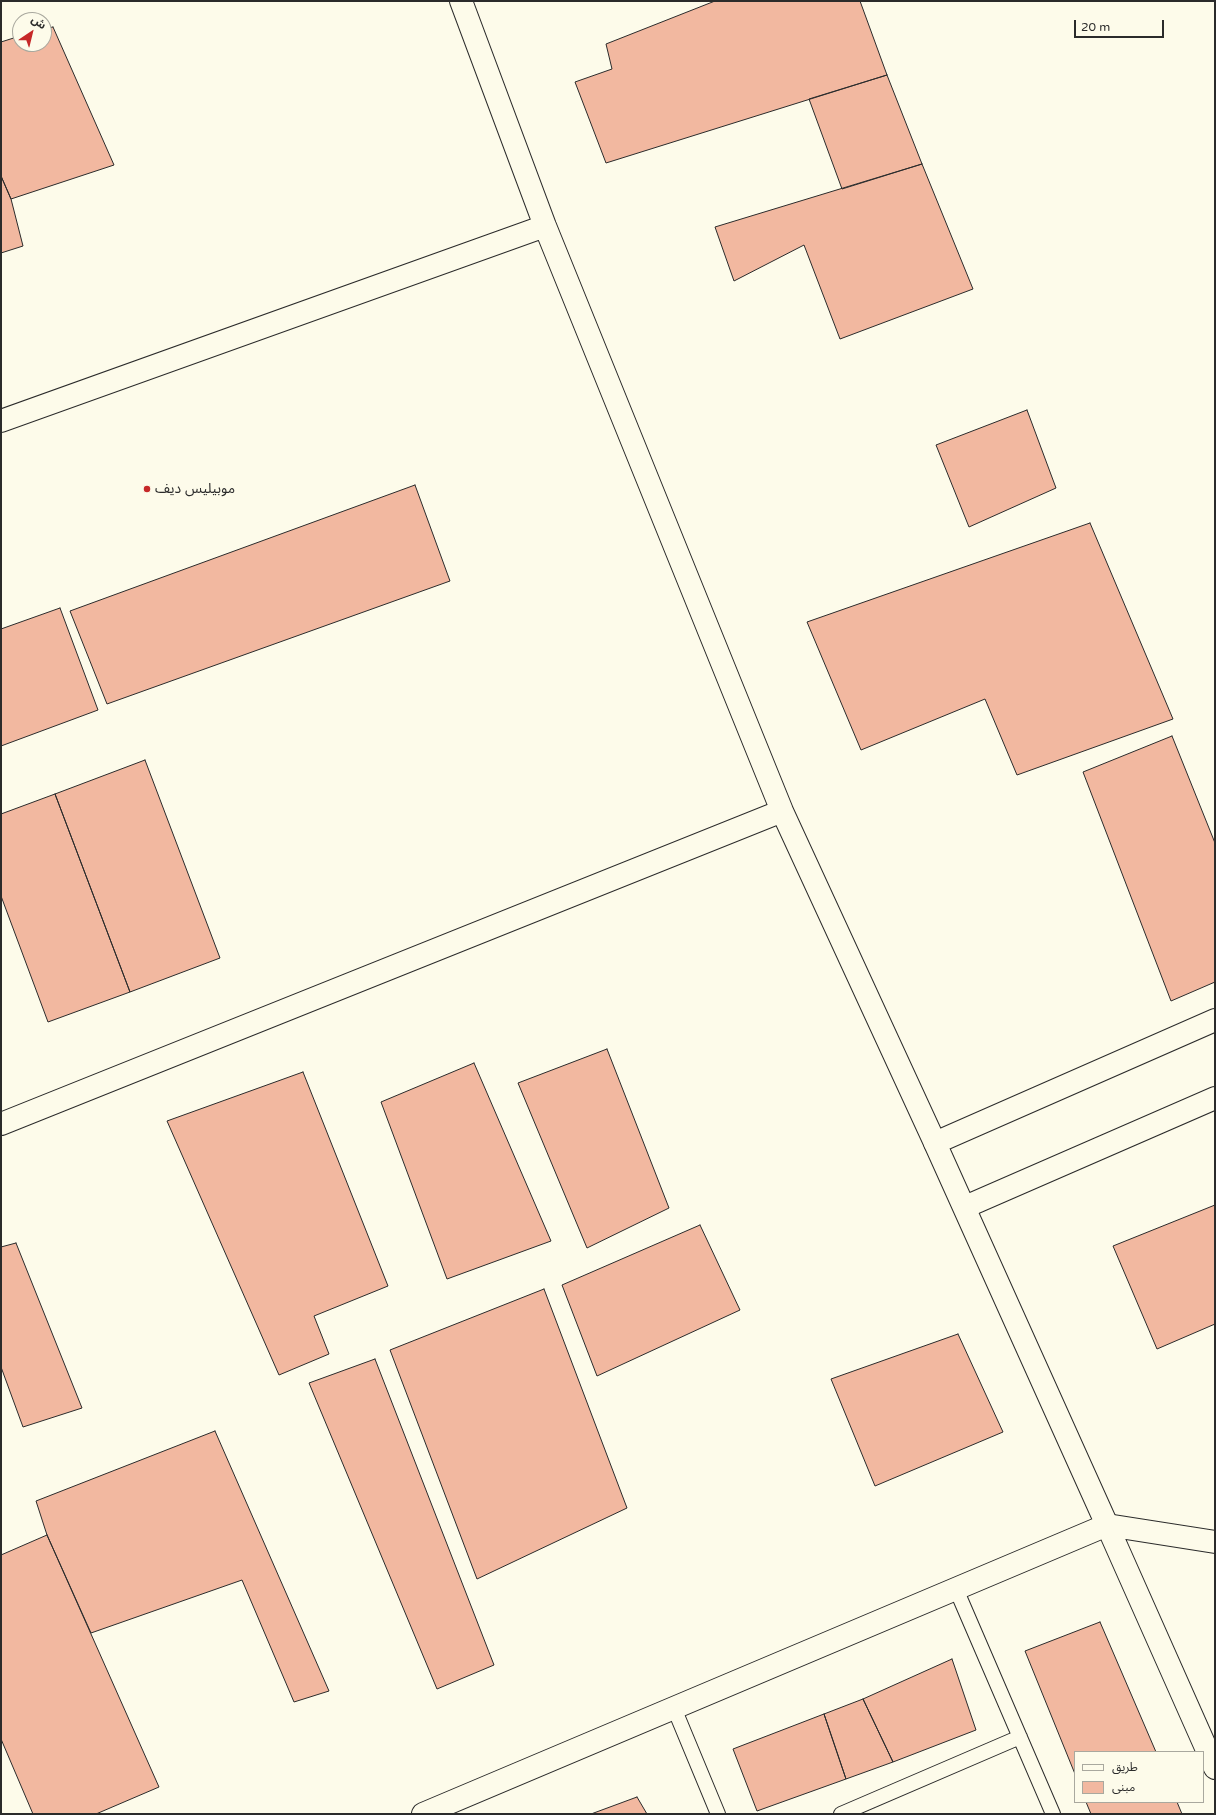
<!DOCTYPE html>
<html>
<head>
<meta charset="utf-8">
<style>
  body { margin:0 }
  #map { position:relative; width:1216px; height:1815px; overflow:hidden; background:#fdfbea; font-family:"Varela Round","Noto Sans Arabic",sans-serif }
  canvas { display:block }
  .frame { position:absolute; inset:0; border:2px solid #2b2b2b; pointer-events:none }
  .legend { position:absolute; left:1074px; top:1751px; width:130px; height:52px; box-sizing:border-box; background:#fdfbea; border:1px solid #a9a89e; margin:0; padding:5px 7px; list-style:none; font-size:12px; color:#2b2b2b }
  .legend li { display:flex; align-items:center; gap:8px; height:20px }
  .legend b { width:20px; border:1px solid #a9a89e }
  .north { position:absolute; left:12px; top:12px; width:40px; height:40px; box-sizing:border-box; background:#fdfbea; border:1px solid #a9a89e; border-radius:50%; rotate:35deg; font-size:11px; font-weight:700; line-height:16px; text-align:center; color:#2b2b2b }
  .north::after { content:''; display:block; margin:auto; width:14px; height:18px; background:#c62828; clip-path:polygon(50% 0,100% 100%,50% 72%,0 100%) }
  .scale { position:absolute; left:1074px; top:20px; width:90px; height:18px; box-sizing:border-box; border:2px solid #2b2b2b; border-top:0; padding-left:5px; font-size:12px; line-height:14px; white-space:nowrap; color:#2b2b2b; -webkit-text-stroke:3px #fdfbea; paint-order:stroke }
</style>
</head>
<body>
<div id="map">
<canvas width="1216" height="1815"></canvas>
<div class="frame"></div>
<ul class="legend">
<li><b style="height:5px;background:#fdfbea"></b>طريق</li>
<li><b style="height:11px;background:#f2b8a0"></b>مبنى</li>
</ul>
<div class="north">ش</div>
<div class="scale">20 m</div>
</div>
<script>
const ctx = document.querySelector('canvas').getContext('2d');
ctx.lineJoin = 'round';
function fillPath(path, color) { ctx.fillStyle = color; ctx.fill(path, 'evenodd'); }
const toPath = rows => new Path2D(rows.map(r => 'M' + r).join(''));
function trace(path, color, width, dash) { ctx.strokeStyle = color; ctx.lineWidth = width; ctx.lineCap = dash ? 'butt' : 'round'; ctx.setLineDash(dash || []); ctx.stroke(path); }
function write(font, color, halo, rows, align = 'center') {
  ctx.font = font + ' "Varela Round","Noto Sans Arabic",sans-serif'; ctx.lineWidth = 3; ctx.setLineDash([]); ctx.textBaseline = 'middle'; ctx.strokeStyle = halo; ctx.fillStyle = color; for (const [text, x, y, turn = 0] of rows) {
    ctx.save(); ctx.translate(x, y); ctx.rotate((+turn || 0) * Math.PI / 180); ctx.textAlign = isNaN(turn) ? turn : align; if (halo) ctx.strokeText(text, 0, 0); ctx.fillText(text, 0, 0); ctx.restore();
  }
}
const building = toPath([
  [715,1,860,1,887,75,606,163,575,82,612,69,606,44,715,1],
  [53,27,114,165,11,199,1,176,1,42,20,36,20,44,44,44,44,29,53,27],
  [887,75,922,164,842,189,809,99,887,75],
  [922,164,973,289,840,339,804,245,734,281,715,227,922,164],
  [1,176,11,199,23,246,1,253,1,176],
  [1027,410,1056,488,969,527,936,445,1027,410],
  [415,485,450,581,107,704,70,611,415,485],
  [1090,523,1173,719,1017,775,985,699,861,750,807,622,1090,523],
  [60,608,98,710,1,746,1,629,60,608],
  [1172,736,1215,843,1215,982,1171,1001,1083,772,1172,736],
  [145,760,220,958,130,992,55,794,145,760],
  [55,794,130,992,48,1022,1,896,1,814,55,794],
  [607,1049,669,1208,587,1248,518,1083,607,1049],
  [474,1063,551,1241,447,1279,381,1102,474,1063],
  [303,1072,388,1286,314,1316,329,1354,279,1375,167,1121,303,1072],
  [1215,1205,1215,1324,1157,1349,1113,1246,1215,1205],
  [700,1225,740,1310,597,1376,562,1285,700,1225],
  [16,1243,82,1408,23,1427,1,1367,1,1247,16,1243],
  [544,1289,627,1508,477,1579,390,1350,544,1289],
  [958,1334,1003,1432,875,1486,831,1379,958,1334],
  [375,1359,494,1665,437,1689,309,1383,375,1359],
  [215,1431,329,1691,294,1702,242,1580,91,1633,47,1535,36,1501,215,1431],
  [47,1535,159,1787,96,1814,33,1814,1,1739,1,1555,47,1535],
  [1100,1622,1156,1752,1075,1752,1075,1774,1025,1651,1100,1622],
  [952,1659,976,1730,893,1762,863,1699,952,1659],
  [863,1699,893,1762,846,1779,824,1714,863,1699],
  [824,1714,846,1779,757,1811,733,1749,824,1714],
  [637,1797,647,1814,591,1814,637,1797],
  [1086,1802,1177,1802,1182,1814,1091,1814,1086,1802]
]);
const service = toPath([
  [956,1589,1053,1814],
  [674,1708,718,1814],
  [841,1814,1020,1737]
]);
const minor = toPath([
  [461,1,545,226,782,811,935,1143],
  [1,421,545,226],
  [1,1124,782,811],
  [1107,1525,1215,1768],
  [1107,1525,1215,1542]
]);
const tertiary = toPath([
  [965,1207,1215,1098],
  [423,1814,1107,1525,935,1143,1215,1020]
]);
const markers = [
  [147,489,4,"#c62828"]
];
const poiNames = [
  ["موبيليس ديف",155,489]
];
fillPath(building, '#f2b8a0');
trace(building, '#2b2b2b', 1);
trace(service, '#2b2b2b', 16);
trace(minor, '#2b2b2b', 24);
trace(tertiary, '#2b2b2b', 24);
trace(service, '#fdfbea', 14);
trace(minor, '#fdfbea', 22);
trace(tertiary, '#fdfbea', 22);
for (const [x, y, r, color] of markers) { const dot = new Path2D(); dot.arc(x, y, r, 0, 2 * Math.PI); ctx.fillStyle = color; ctx.fill(dot); trace(dot, '#fdfbea', 1.5); }
write('14px', '#2b2b2b', '#fdfbea', poiNames, 'left');
</script>
</body>
</html>
